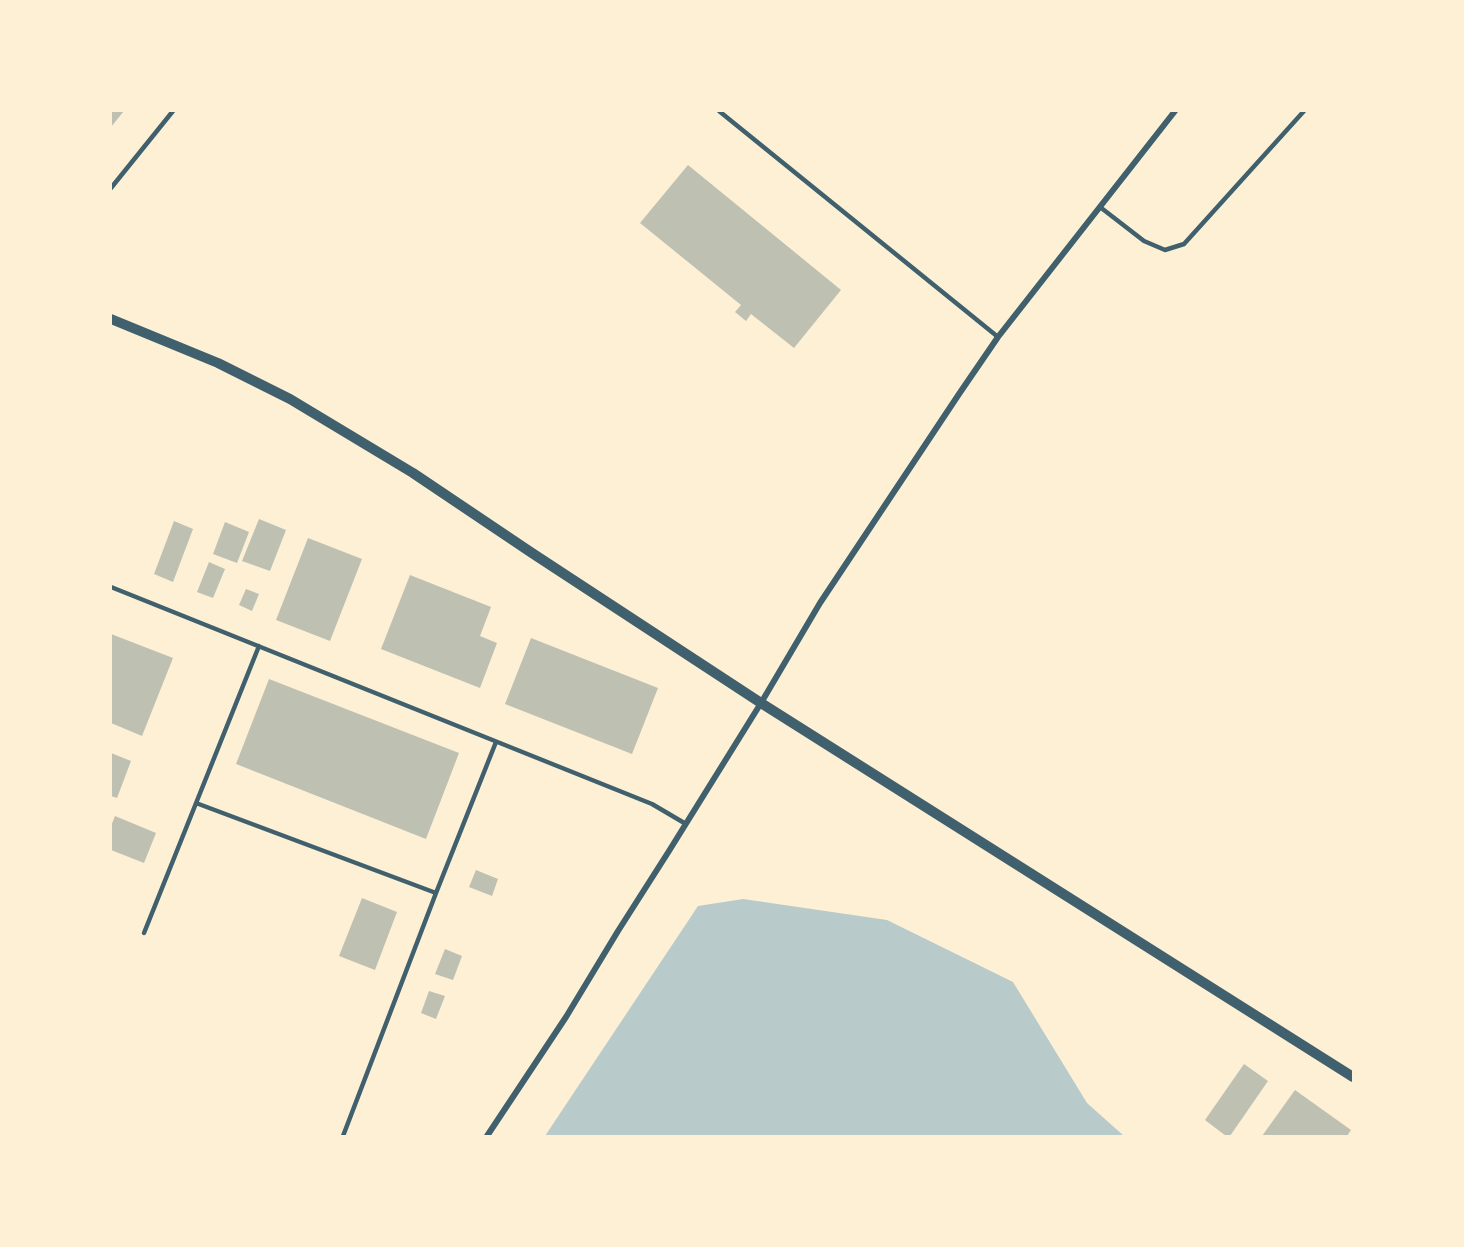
<!DOCTYPE html>
<html>
<head>
<meta charset="utf-8">
<style>
  body { margin:0 }
  #map { position:relative; width:1464px; height:1247px; overflow:hidden; background:#fdf0d5; font-family:"IBM Plex Sans",sans-serif }
  canvas { display:block }
  .frame { position:absolute; inset:0; border:112px solid #fdf0d5; pointer-events:none }
</style>
</head>
<body>
<div id="map">
<canvas width="1464" height="1247"></canvas>
<div class="frame"></div>
</div>
<script>
const ctx = document.querySelector('canvas').getContext('2d');
ctx.lineJoin = 'round';
function fillPath(path, color) { ctx.fillStyle = color; ctx.fill(path, 'evenodd'); }
const toPath = rows => new Path2D(rows.map(r => 'M' + r).join(''));
function trace(path, color, width, dash) { ctx.strokeStyle = color; ctx.lineWidth = width; ctx.lineCap = dash ? 'butt' : 'round'; ctx.setLineDash(dash || []); ctx.stroke(path); }
const green = toPath([
  [743,899,887,920,1013,982,1087,1103,1124,1136,545,1136,698,906]
]);
const building = toPath([
  [111,111,124,111,111,127],
  [688,165,841,290,794,348,751,314,746,321,735,312,741,305,640,223],
  [259,519,286,530,270,571,242,561],
  [174,521,193,529,173,582,154,574],
  [225,522,249,532,237,563,213,554],
  [308,538,362,559,330,641,276,620],
  [209,562,225,569,213,598,197,592],
  [410,575,491,607,480,636,497,643,480,688,381,649],
  [246,589,259,594,252,611,239,605],
  [111,634,173,658,142,736,111,723],
  [531,638,658,688,632,754,505,704],
  [269,679,459,753,426,839,236,764],
  [111,753,131,761,117,798,111,796],
  [115,816,156,833,144,863,111,850,111,826],
  [476,870,498,879,492,896,469,887],
  [362,898,397,912,375,970,339,956],
  [445,949,462,956,453,980,435,974],
  [429,991,445,996,436,1019,421,1013],
  [1244,1064,1268,1081,1230,1136,1226,1136,1205,1120],
  [1295,1090,1351,1130,1347,1136,1262,1136]
]);
const service = toPath([
  [719,111,998,337],
  [111,188,173,111],
  [1100,207,1144,241,1165,250,1184,244,1304,111],
  [111,587,652,804,686,824],
  [196,803,436,893],
  [144,933,259,646],
  [343,1136,436,893,496,742]
]);
const minor = toPath([
  [487,1136,566,1017,618,931,669,851,761,703,820,603,959,394,998,337,1175,111]
]);
const tertiary = toPath([
  [111,319,218,363,290,399,413,473,532,553,761,703,1353,1077]
]);
fillPath(green, '#b9caca');
fillPath(building, '#bec0b2');
trace(service, '#3f606c', 4.5);
trace(minor, '#3f606c', 6);
trace(tertiary, '#3f606c', 10);
</script>
</body>
</html>
